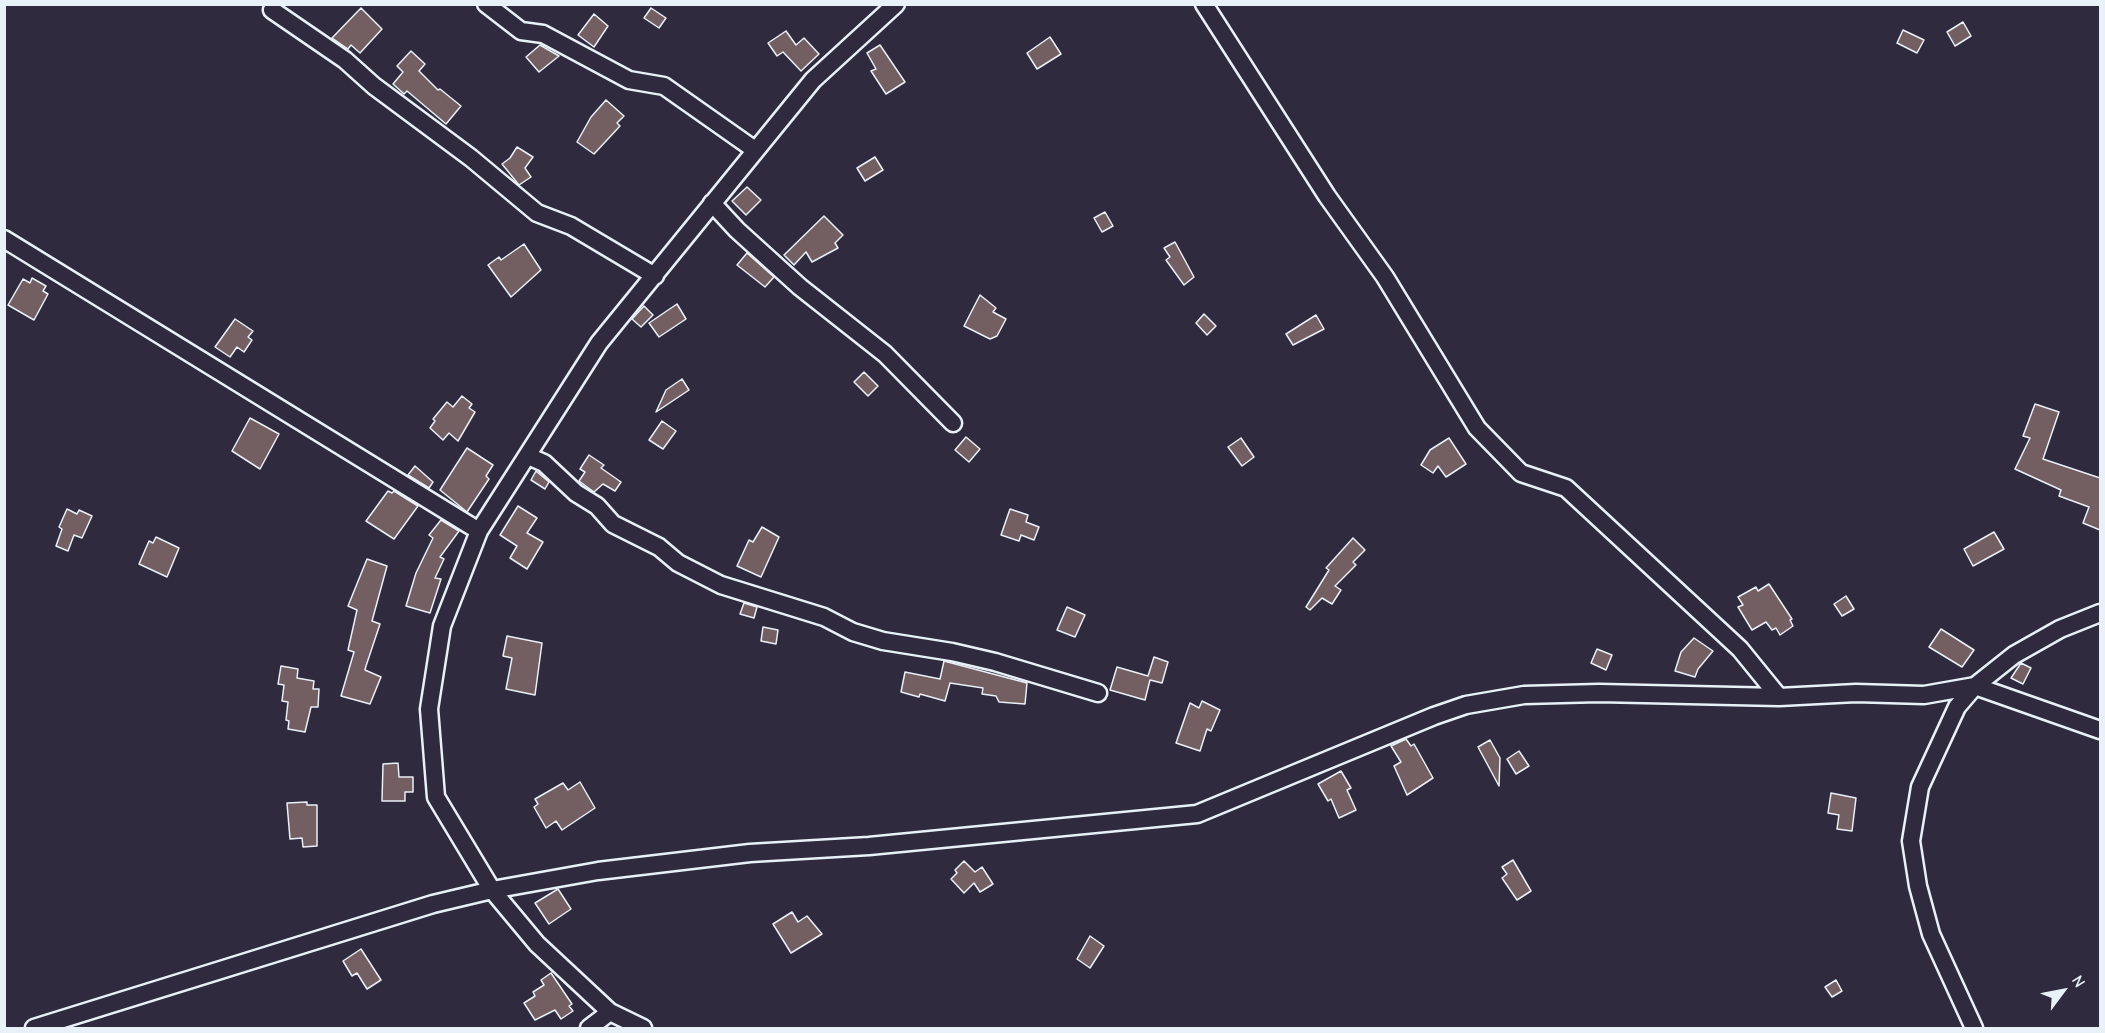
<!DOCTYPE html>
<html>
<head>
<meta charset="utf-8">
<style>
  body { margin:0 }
  #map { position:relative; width:2105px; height:1033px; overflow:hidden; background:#2f2a3d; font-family:"Comic Neue",sans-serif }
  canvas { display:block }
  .frame { position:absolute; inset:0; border:6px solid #e8f1f8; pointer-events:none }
  .north { position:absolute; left:2033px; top:961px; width:60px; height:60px; -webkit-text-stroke:4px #2f2a3d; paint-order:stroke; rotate:58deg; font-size:16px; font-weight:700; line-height:24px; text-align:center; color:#e8f1f8 }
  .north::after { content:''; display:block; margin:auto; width:21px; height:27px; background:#e8f1f8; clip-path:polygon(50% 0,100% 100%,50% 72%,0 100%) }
</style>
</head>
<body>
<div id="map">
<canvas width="2105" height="1033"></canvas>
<div class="frame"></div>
<div class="north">N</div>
</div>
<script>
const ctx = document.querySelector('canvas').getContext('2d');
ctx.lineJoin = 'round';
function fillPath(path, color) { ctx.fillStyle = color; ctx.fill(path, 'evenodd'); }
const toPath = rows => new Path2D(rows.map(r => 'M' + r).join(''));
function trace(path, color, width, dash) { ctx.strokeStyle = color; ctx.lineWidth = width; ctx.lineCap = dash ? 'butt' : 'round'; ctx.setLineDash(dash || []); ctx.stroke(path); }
const building = toPath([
  [361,8,382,29,360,53,351,45,348,49,332,38,361,8],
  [651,8,666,18,659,28,644,18,651,8],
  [594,14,608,26,594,47,578,35,594,14],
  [1963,22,1971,36,1955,46,1947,32,1963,22],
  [1903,30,1924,40,1917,53,1897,43,1903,30],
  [786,31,796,45,804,38,819,54,801,71,783,52,777,56,768,43,786,31],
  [1050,37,1061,54,1037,69,1027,53,1050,37],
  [540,45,559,56,539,72,526,57,540,45],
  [880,45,905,82,886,94,871,71,876,69,867,53,880,45],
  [411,51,425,64,419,71,438,90,440,89,461,106,446,124,407,91,404,94,393,84,403,72,397,66,411,51],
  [606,100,624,116,617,123,620,126,594,154,577,142,591,117,606,100],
  [517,147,533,157,525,168,531,177,519,185,502,164,510,158,517,147],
  [875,157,883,170,865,181,857,168,875,157],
  [747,187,761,200,746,215,732,201,747,187],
  [1105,212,1113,226,1102,232,1094,218,1105,212],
  [824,216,843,235,835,243,838,248,812,262,806,252,794,265,784,255,824,216],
  [1175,242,1194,277,1184,285,1166,260,1170,257,1164,248,1175,242],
  [524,244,541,270,511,297,488,265,499,257,501,260,524,244],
  [747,253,774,277,765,287,737,265,747,253],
  [32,278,46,286,43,291,48,294,34,320,8,305,23,279,30,283,32,278],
  [980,295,996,308,993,312,1006,319,997,336,990,339,964,326,980,295],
  [677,304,686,319,659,337,649,323,677,304],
  [644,306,653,315,641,327,632,319,644,306],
  [1204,314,1216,326,1207,335,1196,323,1204,314],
  [1316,315,1324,329,1293,345,1286,334,1316,315],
  [235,319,253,331,248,337,252,340,244,352,237,347,230,357,215,347,235,319],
  [864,372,878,386,868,396,854,382,864,372],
  [682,379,689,390,656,412,666,390,682,379],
  [462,396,472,404,469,408,475,412,458,441,449,433,443,440,430,428,435,421,433,419,447,402,453,407,462,396],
  [2035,404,2059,412,2043,459,2100,478,2100,530,2083,523,2089,507,2059,496,2061,490,2015,469,2030,438,2023,436,2035,404],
  [250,418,279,434,260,469,232,451,250,418],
  [662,421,676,431,663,449,649,440,662,421],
  [966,437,980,449,969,462,955,450,966,437],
  [1241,438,1254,457,1242,466,1228,447,1241,438],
  [1449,438,1466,464,1446,477,1438,466,1433,473,1421,465,1430,450,1449,438],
  [467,448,493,465,486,476,489,479,467,512,440,490,467,448],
  [589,455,604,465,601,468,621,482,615,491,603,484,594,492,579,481,585,472,580,469,589,455],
  [415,466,433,482,429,488,408,475,415,466],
  [536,471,549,482,545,489,531,480,536,471],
  [388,491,392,493,394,491,418,506,394,539,366,521,388,491],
  [518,506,537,518,527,533,543,542,527,569,510,558,517,546,500,535,518,506],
  [67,509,77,514,79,510,92,516,82,538,74,535,68,551,56,546,62,529,59,527,67,509],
  [1010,509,1028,515,1026,522,1039,527,1034,540,1021,535,1019,541,1001,535,1010,509],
  [441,520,459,531,440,557,444,559,435,578,441,579,430,613,406,606,416,573,433,538,429,535,441,520],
  [762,527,779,537,761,577,737,566,749,540,753,542,762,527],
  [1994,532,2004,549,1973,566,1964,549,1994,532],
  [156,537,179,548,167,577,139,564,149,541,153,543,156,537],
  [1353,538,1365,550,1353,562,1356,565,1335,586,1341,590,1332,604,1322,598,1310,610,1306,607,1329,570,1326,568,1353,538],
  [367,559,387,566,372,621,380,624,366,666,365,670,381,677,370,704,341,696,354,652,348,650,357,610,348,606,367,559],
  [1769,584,1792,619,1790,620,1793,626,1780,635,1776,628,1772,630,1766,622,1752,630,1738,607,1743,605,1738,597,1756,587,1758,591,1769,584],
  [1846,596,1854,609,1842,616,1834,604,1846,596],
  [744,603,757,607,754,618,740,614,744,603],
  [1067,607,1085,615,1075,637,1057,630,1067,607],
  [763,627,778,630,776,644,761,641,763,627],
  [1941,629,1974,650,1962,667,1929,647,1941,629],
  [507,636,542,643,535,695,506,689,512,658,503,656,507,636],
  [1694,638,1713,651,1698,669,1695,677,1675,671,1681,652,1694,638],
  [1597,649,1612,655,1606,670,1591,663,1597,649],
  [1154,657,1168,662,1162,683,1150,680,1145,700,1110,690,1117,667,1148,676,1154,657],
  [944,661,1027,683,1025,704,999,702,996,696,982,694,983,688,950,683,945,701,920,694,919,697,901,692,905,672,940,679,944,661],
  [2021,663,2031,668,2023,684,2011,678,2021,663],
  [281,666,298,669,297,678,314,681,313,689,319,689,318,707,311,707,305,732,288,729,289,721,286,720,288,702,282,701,284,685,278,684,281,666],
  [1202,701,1220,710,1211,731,1207,729,1200,751,1176,743,1190,703,1199,708,1202,701],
  [1406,739,1411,746,1414,744,1433,778,1407,795,1394,766,1401,762,1391,746,1406,739],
  [1490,740,1500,758,1499,786,1478,747,1490,740],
  [1519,751,1529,766,1516,774,1507,759,1519,751],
  [398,763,399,777,413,777,413,792,405,792,405,801,382,801,383,764,398,763],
  [1341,771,1351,788,1347,790,1356,810,1339,818,1331,799,1328,801,1318,784,1341,771],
  [580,782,595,808,562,830,556,821,546,828,534,807,538,804,535,799,563,783,568,790,580,782],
  [1831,793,1856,798,1852,831,1837,829,1839,815,1828,813,1831,793],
  [307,802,307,805,317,805,317,846,303,847,302,838,290,839,287,803,307,802],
  [1513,860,1531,891,1517,900,1502,878,1507,874,1502,867,1513,860],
  [964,861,975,872,982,867,993,884,980,892,974,883,964,893,951,879,957,873,955,870,964,861],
  [558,889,571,909,549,924,535,903,558,889],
  [792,912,798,922,807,916,822,934,791,953,773,924,792,912],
  [1090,936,1104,946,1090,968,1077,959,1090,936],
  [361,949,381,980,367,989,357,973,352,976,343,961,361,949],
  [551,973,572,1004,569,1006,573,1011,561,1019,555,1010,535,1020,524,1003,535,996,533,992,544,985,541,980,551,973],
  [1836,980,1842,991,1832,997,1825,987,1836,980]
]);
const minor = toPath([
  [486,4,521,31,543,34,629,80,664,86,755,150],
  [1204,4,1327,196,1385,277,1477,428,1521,473,1566,488,1740,649,1779,697],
  [272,10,345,60,374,86,471,158,537,213,571,226,655,276],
  [712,203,737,230,800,287,885,354,953,423],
  [4,239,479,531],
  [528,456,544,463,576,493,597,506,613,524,659,547,678,563,721,585,824,617,853,632,883,641,952,652,995,662,1098,693],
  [34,1028,433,904,492,890,598,871,750,853,869,846,1197,814,1434,716,1466,705,1524,695,1599,693,1779,697,1856,693,1924,695,1975,686,2100,730],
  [589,1028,610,1012],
  [643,1028,610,1012,537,944,492,890,436,797,429,709,442,626,479,531,599,343,813,80,896,4],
  [1974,1028,1931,934,1918,886,1911,841,1920,787,1957,707,1975,686,2014,655,2060,629,2100,613]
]);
fillPath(building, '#735e61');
trace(building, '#e8f1f8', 1.5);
trace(minor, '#e8f1f8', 21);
trace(minor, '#2f2a3d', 16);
</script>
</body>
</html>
